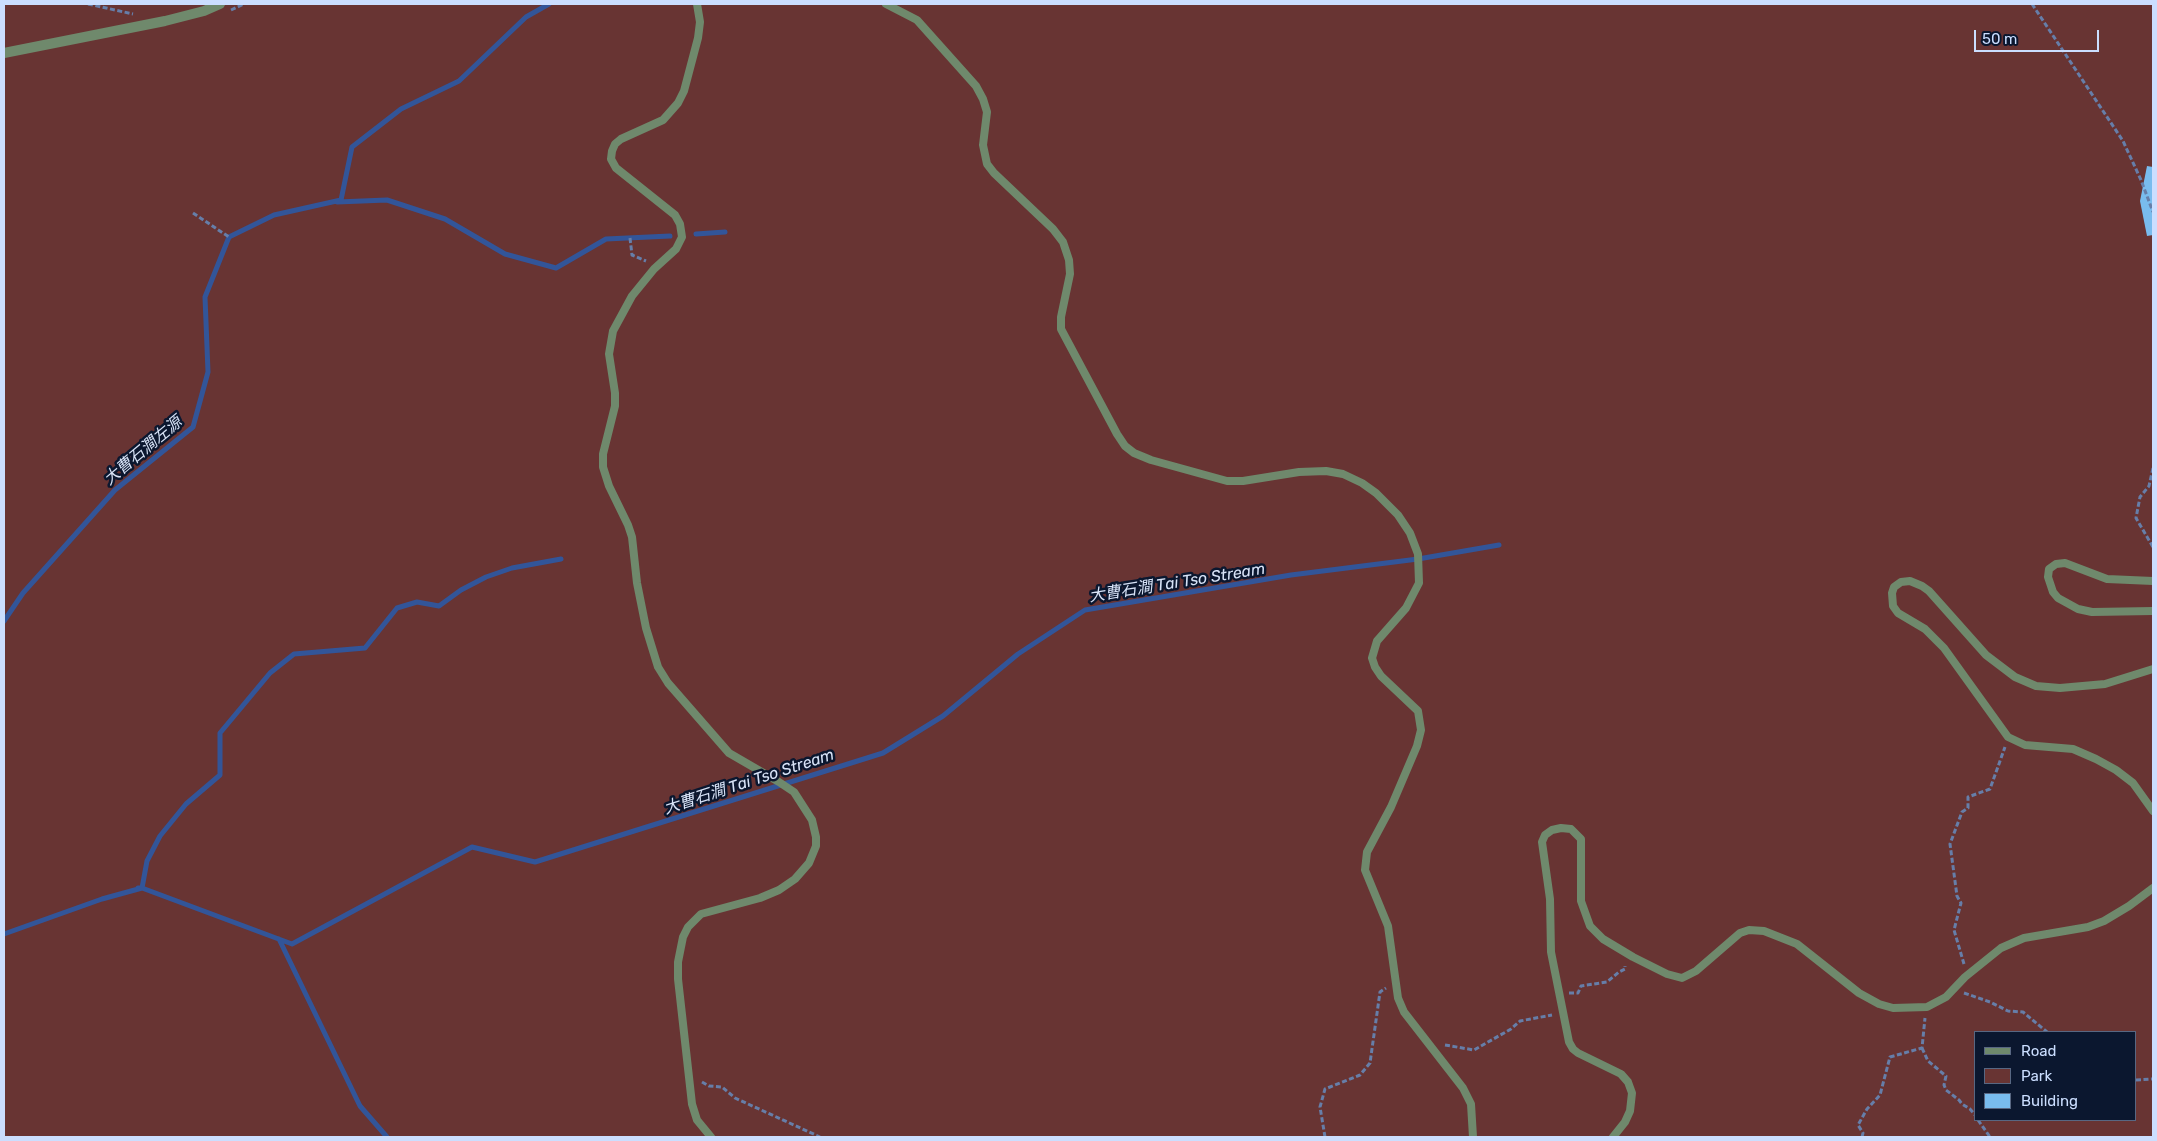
<!DOCTYPE html>
<html>
<head>
<meta charset="utf-8">
<style>
  body { margin:0 }
  #map { position:relative; width:2157px; height:1141px; overflow:hidden; background:#122d61; font-family:Rubik,sans-serif }
  canvas { display:block }
  .frame { position:absolute; inset:0; border:5px solid #cbdeff; pointer-events:none }
  .legend { position:absolute; left:1974px; top:1031px; width:162px; height:90px; box-sizing:border-box; background:#0b172f; border:1px solid #586782; margin:0; padding:6px 9px; list-style:none; font-size:15px; color:#cbdeff }
  .legend li { display:flex; align-items:center; gap:10px; height:25px }
  .legend b { width:25px; border:1px solid #586782 }
  .scale { position:absolute; left:1974px; top:30px; width:125px; height:22px; box-sizing:border-box; border:2px solid #cbdeff; border-top:0; padding-left:6px; font-size:15px; line-height:18px; white-space:nowrap; color:#cbdeff; -webkit-text-stroke:4px #0b172f; paint-order:stroke }
</style>
</head>
<body>
<div id="map">
<canvas width="2157" height="1141"></canvas>
<div class="frame"></div>
<ul class="legend">
<li><b style="height:6px;background:#6f896c"></b>Road</li>
<li><b style="height:14px;background:#683433"></b>Park</li>
<li><b style="height:14px;background:#79bcee"></b>Building</li>
</ul>
<div class="scale">50 m</div>
</div>
<script>
const ctx = document.querySelector('canvas').getContext('2d');
ctx.lineJoin = 'round';
function fillPath(path, color) { ctx.fillStyle = color; ctx.fill(path, 'evenodd'); }
const toPath = rows => new Path2D(rows.map(r => 'M' + r).join(''));
function trace(path, color, width, dash) { ctx.strokeStyle = color; ctx.lineWidth = width; ctx.lineCap = dash ? 'butt' : 'round'; ctx.setLineDash(dash || []); ctx.stroke(path); }
function write(font, color, halo, rows, align = 'center') {
  ctx.font = font + ' Rubik,"Noto Sans TC",sans-serif'; ctx.lineWidth = 5; ctx.setLineDash([]); ctx.textBaseline = 'middle'; ctx.strokeStyle = halo; ctx.fillStyle = color; for (const [text, x, y, turn = 0] of rows) {
    ctx.save(); ctx.translate(x, y); ctx.rotate((+turn || 0) * Math.PI / 180); ctx.textAlign = isNaN(turn) ? turn : align; if (halo) ctx.strokeText(text, 0, 0); ctx.fillText(text, 0, 0); ctx.restore();
  }
}
const green = toPath([
  [4,4,2153,4,2153,1137,4,1137],
  [1976,1032,2136,1032,2136,1120,1976,1120]
]);
const stream = toPath([
  [337,202,387,200,445,219,505,254,556,268,606,239,670,236],
  [696,234,725,232],
  [4,621,23,593,115,490,193,427,208,372,205,297,229,237,274,215,341,200,352,147,401,109,459,81,526,17,549,4],
  [138,888,142,888,147,861,160,836,186,804,220,775,220,733,270,673,294,654,365,648,397,608,417,602,439,606,461,590,486,577,512,568,561,559],
  [4,934,102,899,142,888,292,944,472,847,535,862,883,753,943,716,1018,654,1085,610,1291,575,1418,559,1499,545],
  [279,939,360,1106,387,1137]
]);
const building = toPath([
  [2147,166,2153,167,2153,235,2147,236,2140,201]
]);
const path = toPath([
  [88,4,133,14],
  [2032,4,2123,141,2141,180,2153,212],
  [231,10,244,4],
  [193,213,229,237],
  [630,238,632,255,646,261],
  [2153,468,2149,486,2140,497,2136,518,2153,547],
  [1964,964,1954,930,1961,903,1957,896,1950,844,1962,812,1968,808,1968,797,1990,789,2005,747],
  [1569,993,1578,993,1581,986,1607,982,1619,972,1625,969,1625,966],
  [1964,993,1990,1002,2008,1011,2023,1012,2047,1032],
  [1445,1045,1474,1050,1511,1029,1520,1021,1552,1015],
  [1922,1048,1928,1061,1946,1076,1944,1085,1946,1090,1959,1100,1962,1104,1970,1109,1976,1116],
  [2136,1080,2153,1079],
  [702,1082,709,1086,722,1087,735,1098,820,1137],
  [1978,1120,1990,1137],
  [1325,1137,1320,1107,1325,1089,1360,1075,1370,1063,1380,992,1386,988],
  [1862,1137,1863,1133,1858,1125,1867,1109,1880,1095,1890,1057,1922,1048,1925,1018]
]);
const lane = toPath([
  [697,4,700,22,698,38,684,91,678,103,663,120,621,139,615,144,612,151,611,159,616,168,675,215,680,224,682,237,676,249,654,269,632,296,613,331,609,354,615,393,615,406,603,454,603,467,609,486,628,525,632,537,637,583,646,628,658,667,668,683,729,753,779,782,794,792,812,820,816,837,816,846,809,863,795,879,779,890,760,898,701,914,688,927,683,937,678,962,678,979,692,1104,697,1120,711,1137],
  [886,4,917,20,976,86,983,99,987,112,983,145,987,164,994,173,1053,229,1063,242,1069,260,1070,274,1061,317,1061,329,1117,434,1125,446,1134,453,1151,460,1227,481,1243,481,1299,472,1326,471,1343,474,1362,483,1376,493,1398,515,1410,533,1418,554,1419,583,1406,608,1377,641,1372,658,1375,667,1381,676,1418,711,1421,730,1417,746,1391,807,1367,852,1365,870,1388,926,1398,998,1404,1012,1463,1088,1471,1104,1473,1137],
  [2153,581,2107,579,2065,563,2056,564,2049,569,2048,577,2053,592,2058,598,2078,609,2092,612,2153,611],
  [2153,669,2105,684,2060,688,2036,686,2015,677,1986,655,1929,591,1922,586,1910,581,1901,582,1894,587,1892,593,1893,606,1898,613,1925,629,1944,648,2008,737,2025,745,2073,749,2096,759,2116,770,2133,783,2153,811],
  [1613,1137,1625,1122,1630,1111,1632,1093,1628,1082,1621,1074,1578,1053,1573,1049,1569,1042,1551,952,1550,899,1542,842,1545,835,1552,830,1561,828,1571,829,1581,839,1581,901,1590,926,1603,939,1633,957,1667,974,1682,978,1696,971,1740,933,1749,930,1764,931,1797,944,1859,993,1879,1004,1893,1008,1927,1007,1946,997,1965,977,2001,948,2024,938,2088,927,2104,921,2129,906,2153,888]
]);
const street = toPath([
  [4,53,165,21,204,11,220,4]
]);
const waterNames = [
  ["大曹石澗左源",143,451,-40],
  ["大曹石澗 Tai Tso Stream",1177,583,-9],
  ["大曹石澗 Tai Tso Stream",749,782,-18]
];
fillPath(green, '#683433');
trace(stream, '#325599', 5);
fillPath(building, '#79bcee');
trace(path, '#667ea9', 3, [5, 2.5]);
trace(lane, '#6f896c', 8);
trace(street, '#6f896c', 10);
write('italic 16px', '#d8e3f7', '#0b172f', waterNames);
</script>
</body>
</html>
